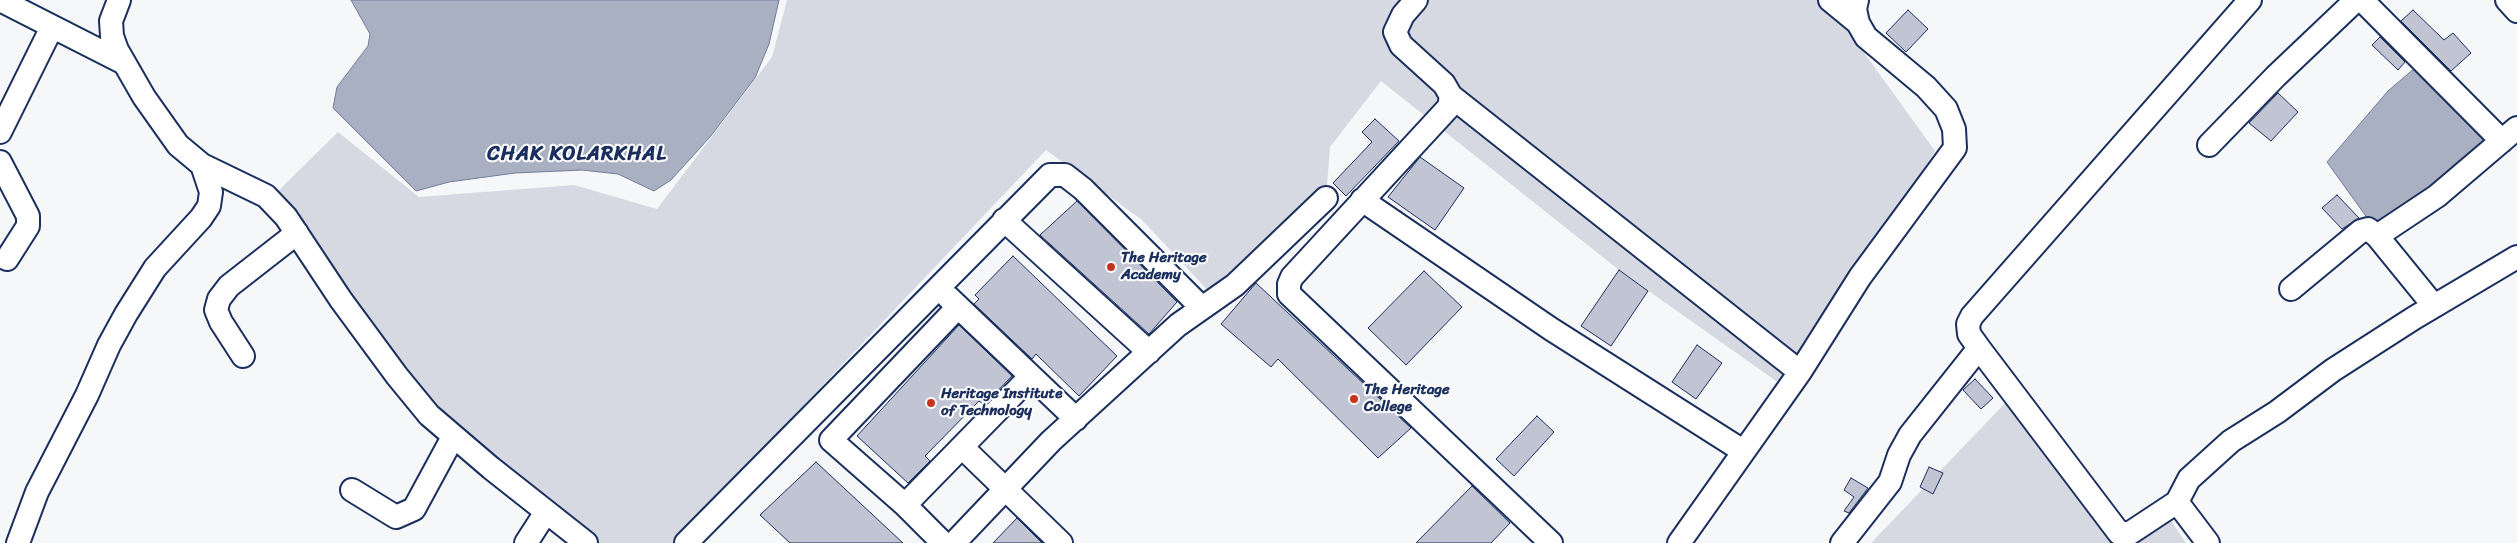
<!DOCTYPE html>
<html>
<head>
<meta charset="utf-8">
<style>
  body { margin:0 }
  canvas { display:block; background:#f6f7f9 }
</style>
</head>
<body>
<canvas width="2517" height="543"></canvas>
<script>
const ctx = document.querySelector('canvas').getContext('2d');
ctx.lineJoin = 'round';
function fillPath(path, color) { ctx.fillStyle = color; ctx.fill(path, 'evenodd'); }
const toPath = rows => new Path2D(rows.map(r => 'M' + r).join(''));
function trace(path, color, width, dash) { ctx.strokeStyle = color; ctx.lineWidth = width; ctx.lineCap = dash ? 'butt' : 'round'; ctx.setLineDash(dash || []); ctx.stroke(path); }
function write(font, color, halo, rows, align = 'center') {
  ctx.font = font + ' Sriracha,sans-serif'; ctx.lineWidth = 4; ctx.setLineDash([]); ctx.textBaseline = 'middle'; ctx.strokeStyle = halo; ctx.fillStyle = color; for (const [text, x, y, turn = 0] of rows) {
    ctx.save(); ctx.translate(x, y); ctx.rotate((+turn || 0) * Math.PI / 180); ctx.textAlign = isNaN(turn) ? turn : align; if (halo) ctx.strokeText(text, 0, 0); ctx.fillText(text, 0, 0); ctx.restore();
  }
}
const green = toPath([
  [787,0,1826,0,1935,151,1786,388,1619,270,1381,81,1330,147,1326,198,1214,297,1142,220,1046,150,673,543,582,543,428,421,271,198,338,132,419,197,574,185,657,209,772,57],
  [2011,397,2116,532,2160,504,2186,543,1871,543]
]);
const water = toPath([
  [351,0,779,0,769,44,755,78,710,137,671,180,654,191,618,174,582,170,515,173,449,182,416,191,333,108,337,87,368,46,370,34,351,0],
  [2416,67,2487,137,2484,149,2378,228,2368,219,2327,162,2388,91,2416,67]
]);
const building = toPath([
  [1908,10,1928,29,1906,52,1886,33,1908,10],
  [2413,10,2444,40,2453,33,2471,53,2451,71,2401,21,2413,10],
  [2380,37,2405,62,2398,70,2372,45,2380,37],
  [2278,93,2298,112,2271,141,2249,123,2278,93],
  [1375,119,1399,141,1346,196,1333,183,1372,142,1362,132,1375,119],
  [1420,157,1464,188,1435,230,1388,197,1420,157],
  [2337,195,2359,218,2342,229,2322,208,2337,195],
  [1077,201,1177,302,1149,334,1040,235,1077,201],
  [1013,256,1117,356,1079,396,1036,354,1032,359,974,304,979,299,975,295,1013,256],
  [1619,270,1648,291,1611,346,1581,326,1619,270],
  [1424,271,1462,307,1406,365,1368,328,1424,271],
  [1256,283,1411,428,1378,458,1278,359,1271,367,1221,324,1256,283],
  [959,325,1012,376,984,405,979,401,925,456,930,461,908,483,857,436,959,325],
  [1697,345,1722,363,1696,399,1672,382,1697,345],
  [1975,379,1993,398,1981,409,1963,390,1975,379],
  [1537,416,1554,432,1514,476,1496,459,1537,416],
  [816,462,903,543,790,543,760,515,816,462],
  [1929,467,1943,473,1933,494,1920,487,1929,467],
  [1851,478,1868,488,1849,513,1844,511,1854,497,1844,490,1851,478],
  [1472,486,1510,523,1491,543,1416,543,1472,486],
  [1017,518,1042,543,993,543,1017,518]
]);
const minor = toPath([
  [0,0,124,63],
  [119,0,111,21,112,36,117,50,144,97,178,145,202,165,266,196,286,217,341,300,397,376,429,415,491,468,586,543],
  [1416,0,1403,15,1395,32,1401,45,1444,84,1451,96,1449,107,1292,277,1289,284,1289,294,1551,543],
  [1830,0,1858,23],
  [2362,0,2502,141],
  [2507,0,2517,11],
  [1451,96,1800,372],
  [0,132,52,27],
  [2209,145,2276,76,2356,0],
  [0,162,28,216,28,226,7,259],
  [1362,200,1551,329,1743,451],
  [1004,220,1149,352],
  [2377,236,2437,196,2517,128],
  [2291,289,2361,231,2368,229,2377,236,2434,306],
  [948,297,1076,419],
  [958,307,831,440,905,505,1031,376],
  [1979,348,2119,533,2130,533,2177,502],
  [243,356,221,322,216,310,219,299,229,286,297,233],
  [962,447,1061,543],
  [352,490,396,517,414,509,453,437],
  [905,505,943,543],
  [18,543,37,492,87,395,109,345,126,314,155,268,201,218,209,206,211,192,202,165],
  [526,543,546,512],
  [686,543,1050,175,1065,175,1083,189,1202,308],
  [954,543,1051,441,1178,325,1235,285,1326,198],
  [1679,543,1800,372,1860,277,1955,148,1954,129,1946,109,1926,87,1866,37,1858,23,1855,9,1857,0],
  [1842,543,1890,482,1899,455,1910,435,1979,348,1969,334,1968,324,1972,316,2250,0],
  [2208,543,2177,502,2189,479,2231,441,2277,412,2333,370,2414,318,2517,257]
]);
const markers = [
  [1111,267,5,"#c8321e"],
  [1354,399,5,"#c8321e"],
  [931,403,5,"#c8321e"]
];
const poiNames = [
  ["The Heritage",1121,258],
  ["Academy",1121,275],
  ["The Heritage",1364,390],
  ["College",1364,407],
  ["Heritage Institute",941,394],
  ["of Technology",941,411]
];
const districtNames = [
  ["CHAK KOLARKHAL",577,155]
];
fillPath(green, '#d6d9e2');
fillPath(water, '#a9b0c1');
trace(water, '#707c99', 1);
fillPath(building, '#c0c4d3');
trace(building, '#1b2f5e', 1);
trace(minor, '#1b2f5e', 26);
trace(minor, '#fff', 22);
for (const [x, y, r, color] of markers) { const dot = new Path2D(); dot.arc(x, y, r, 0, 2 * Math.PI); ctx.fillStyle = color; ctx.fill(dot); trace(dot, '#fff', 2); }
write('bold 15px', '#1b2f5e', '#fff', poiNames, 'left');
ctx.letterSpacing = '1px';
write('bold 20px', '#1b2f5e', '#fff', districtNames);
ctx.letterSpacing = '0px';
</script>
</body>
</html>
